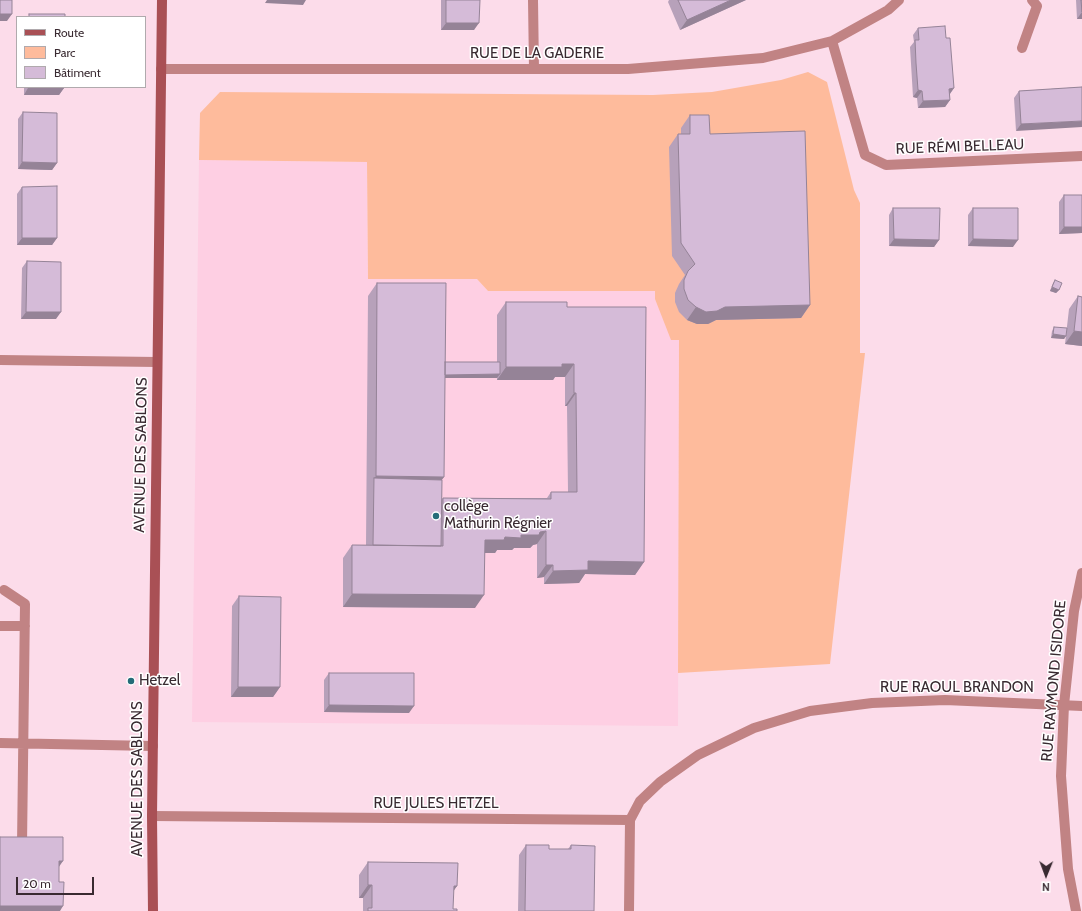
<!DOCTYPE html>
<html>
<head>
<meta charset="utf-8">
<style>
  body { margin:0 }
  #map { position:relative; width:1082px; height:911px; overflow:hidden; background:#fcdcea; font-family:Cabin,sans-serif }
  canvas { display:block }
  .legend { position:absolute; left:16px; top:16px; width:130px; height:72px; box-sizing:border-box; background:#fff; border:1px solid #b0aaad; margin:0; padding:5px 7px; list-style:none; font-size:12px; color:#392a31 }
  .legend li { display:flex; align-items:center; gap:8px; height:20px }
  .legend b { width:20px; border:1px solid #b0aaad }
  .north { position:absolute; left:1026px; top:855px; width:40px; height:40px; -webkit-text-stroke:3px #fff; paint-order:stroke; rotate:181deg; font-size:11px; font-weight:700; line-height:16px; text-align:center; color:#392a31 }
  .north::after { content:''; display:block; margin:auto; width:14px; height:18px; background:#392a31; clip-path:polygon(50% 0,100% 100%,50% 72%,0 100%) }
  .scale { position:absolute; left:16px; top:877px; width:78px; height:18px; box-sizing:border-box; border:2px solid #392a31; border-top:0; padding-left:5px; font-size:12px; line-height:14px; white-space:nowrap; color:#392a31; -webkit-text-stroke:3px #fff; paint-order:stroke }
</style>
</head>
<body>
<div id="map">
<canvas width="1082" height="911"></canvas>
<ul class="legend">
<li><b style="height:5px;background:#a95055"></b>Route</li>
<li><b style="height:11px;background:#febb9c"></b>Parc</li>
<li><b style="height:11px;background:#d5bbd8"></b>Bâtiment</li>
</ul>
<div class="north">N</div>
<div class="scale">20 m</div>
</div>
<script>
const ctx = document.querySelector('canvas').getContext('2d');
ctx.lineJoin = 'round';
function fillPath(path, color) { ctx.fillStyle = color; ctx.fill(path, 'evenodd'); }
const toPath = rows => new Path2D(rows.map(r => 'M' + r).join(''));
function trace(path, color, width, dash) { ctx.strokeStyle = color; ctx.lineWidth = width; ctx.lineCap = dash ? 'butt' : 'round'; ctx.setLineDash(dash || []); ctx.stroke(path); }
function write(font, color, halo, rows, align = 'center') {
  ctx.font = font + ' Cabin,sans-serif'; ctx.lineWidth = 3; ctx.setLineDash([]); ctx.textBaseline = 'middle'; ctx.strokeStyle = halo; ctx.fillStyle = color; for (const [text, x, y, turn = 0] of rows) {
    ctx.save(); ctx.translate(x, y); ctx.rotate((+turn || 0) * Math.PI / 180); ctx.textAlign = isNaN(turn) ? turn : align; if (halo) ctx.strokeText(text, 0, 0); ctx.fillText(text, 0, 0); ctx.restore();
  }
}
const built = toPath([
  [199,160,367,162,368,279,477,279,488,291,655,291,679,339,678,726,192,722]
]);
const green = toPath([
  [808,72,827,82,854,190,860,203,860,353,865,353,830,664,678,673,679,340,671,340,655,299,655,291,488,291,477,279,368,279,367,162,199,160,200,113,220,92,653,95,712,92,781,80]
]);
const street = toPath([
  [533,0,534,69],
  [832,41,865,155,886,165,1082,156],
  [1022,48,1037,6,1032,0],
  [161,69,628,69,763,58,832,41,888,10,899,0],
  [0,360,157,362],
  [4,590,25,604,22,845],
  [0,626,25,626],
  [0,743,153,746],
  [152,816,630,820],
  [629,911,630,820,640,801,660,782,698,755,754,728,810,711,872,703,945,700,1082,706],
  [1076,911,1068,869,1061,776,1064,705,1074,611,1082,573]
]);
const secondary = toPath([
  [153,911,152,816,162,0]
]);
const wall = toPath([
  [441,0,480,0,474,30,441,30],
  [669,0,746,0,680,30,668,2],
  [1076,0,1082,0,1082,19,1077,19],
  [918,28,946,38,954,88,950,94,950,100,945,107,918,108,917,98,913,97,910,47,914,42,913,35],
  [24,87,64,87,64,88,59,95,24,95],
  [1082,87,1016,131,1014,98,1019,91],
  [23,112,57,163,52,170,18,169,18,119],
  [690,115,710,134,810,305,801,318,716,320,708,324,697,324,687,320,679,312,675,302,675,293,679,284,685,275,672,256,669,147,678,134,681,134,681,128],
  [22,187,57,238,52,245,17,245,17,194],
  [1064,195,1082,233,1059,234,1059,202],
  [893,208,939,240,934,247,889,246,889,215],
  [973,208,1013,247,968,246,968,215],
  [27,261,56,319,21,319,22,268],
  [1055,280,1059,290,1056,293,1050,291,1053,283],
  [377,283,445,362,497,362,497,315,506,302,567,307,644,562,635,575,585,574,579,583,544,584,544,577,537,578,537,544,533,545,530,548,514,548,512,550,497,550,495,553,485,553,475,608,343,607,343,558,352,545,366,545,368,296],
  [555,377,565,377,565,406,567,406,568,492,551,492,547,498,443,498,441,500,445,378,497,378,497,380,553,380],
  [1078,296,1082,297,1082,346,1065,344,1069,309],
  [1054,327,1066,336,1064,339,1051,338,1052,331],
  [239,596,280,687,273,697,231,697,232,606],
  [329,673,409,713,324,712,324,680],
  [526,845,549,849,568,849,571,845,594,911,518,911,519,855],
  [368,862,457,886,453,891,453,909,457,911,363,911,363,898,359,898,359,875]
]);
const shadedWall = toPath([
  [267,0,306,0,303,5,265,3],
  [731,0,746,0,680,30,687,20],
  [1082,12,1082,19,1077,19],
  [0,14,12,14,7,21,0,21],
  [446,23,479,23,474,30,441,30],
  [28,88,64,88,59,95,24,95],
  [954,88,949,95,949,89],
  [918,90,922,91,917,98,913,97],
  [950,100,945,107,918,108,923,101],
  [1082,121,1082,127,1016,131,1021,124],
  [22,162,57,163,52,170,18,169],
  [1064,227,1082,227,1082,233,1059,234],
  [22,238,57,238,52,245,17,245],
  [894,239,939,240,934,247,889,246],
  [973,239,1018,240,1013,247,968,246],
  [1052,287,1059,290,1056,293,1050,291],
  [810,305,801,318,716,320,708,324,697,324,687,320,696,307],
  [26,312,61,312,56,319,21,319],
  [1074,331,1082,332,1082,346,1065,344],
  [1053,334,1066,336,1064,339,1051,338],
  [562,364,574,364,565,377,555,377,553,380,497,380,506,367],
  [500,374,497,378,436,378,438,375],
  [574,393,576,393,567,406,565,406],
  [376,476,444,477,435,490,374,478],
  [546,531,537,544,533,545,530,548,514,548,512,550,497,550,495,553,476,553,485,540,540,532],
  [588,561,644,562,635,575,585,574,579,583,544,584,553,571],
  [546,565,553,565,544,577,537,578],
  [352,594,484,595,475,608,343,607],
  [238,687,280,687,273,697,231,697],
  [329,705,414,706,409,713,324,712],
  [59,861,63,861,54,874],
  [368,885,372,885,363,898,359,898],
  [454,886,457,886,448,899],
  [0,906,63,906,60,911,0,911]
]);
const building = toPath([
  [0,0,12,0,12,14,0,14,0,0],
  [446,0,480,0,479,23,446,23,446,0],
  [678,0,731,0,687,20,678,0],
  [1081,0,1082,0,1082,12,1081,0],
  [29,14,65,14,65,17,29,17,29,14],
  [945,26,946,38,950,38,954,88,949,89,950,100,923,101,922,91,918,90,916,63,915,40,919,40,918,28,945,26],
  [28,87,64,87,64,88,28,88,28,87],
  [1082,87,1082,121,1021,124,1019,91,1082,87],
  [23,112,57,113,57,163,22,162,23,112],
  [690,115,709,115,710,134,805,131,810,305,725,307,717,311,706,312,696,307,688,300,684,289,684,280,688,271,695,264,681,243,678,134,690,134,690,115],
  [57,186,57,238,22,238,22,187,57,186],
  [1064,195,1082,195,1082,227,1064,227,1064,195],
  [893,208,940,208,939,240,894,239,893,208],
  [973,208,1018,208,1018,240,973,239,973,208],
  [27,261,61,262,61,312,26,312,27,261],
  [1055,280,1062,283,1059,290,1052,287,1055,280],
  [377,283,446,283,444,477,376,476,377,283],
  [1078,296,1082,297,1082,332,1074,331,1078,296],
  [506,302,567,302,567,307,646,307,644,562,588,561,588,570,553,571,553,565,546,565,546,531,540,532,539,535,521,535,521,538,505,537,504,540,485,540,484,595,352,594,352,545,443,546,443,498,551,499,551,492,577,492,576,393,574,393,574,364,562,364,562,367,506,367,506,302],
  [1054,327,1067,328,1066,336,1053,334,1054,327],
  [445,362,500,362,500,374,445,375,445,362],
  [374,478,442,480,441,546,373,545,374,478],
  [239,596,281,597,280,687,238,687,239,596],
  [329,673,414,673,414,706,329,705,329,673],
  [0,837,63,837,63,861,59,861,59,882,64,882,63,906,0,906,0,837],
  [526,845,549,845,549,849,571,849,571,845,595,846,594,911,525,911,526,845],
  [368,862,458,863,457,886,454,886,453,909,457,909,457,911,368,911,368,908,372,908,372,885,368,885,368,862]
]);
const markers = [
  [436,516,4,"#246c78"],
  [131,681,4,"#246c78"]
];
const streetNames = [
  ["RUE DE LA GADERIE",537,54],
  ["RUE RÉMI BELLEAU",960,147,-2],
  ["AVENUE DES SABLONS",141,455,-89],
  ["RUE RAYMOND ISIDORE",1054,681,-85],
  ["RUE RAOUL BRANDON",957,688],
  ["AVENUE DES SABLONS",138,779,-90],
  ["RUE JULES HETZEL",436,804]
];
const poiNames = [
  ["collège",444,507],
  ["Mathurin Régnier",444,524],
  ["Hetzel",139,681]
];
fillPath(built, '#fecfe3');
fillPath(green, '#febb9c');
trace(street, '#c18384', 10);
trace(secondary, '#a95055', 10);
fillPath(wall, '#b7a1ba');
fillPath(shadedWall, '#958397');
fillPath(building, '#d5bbd8');
trace(building, '#958397', 1);
for (const [x, y, r, color] of markers) { const dot = new Path2D(); dot.arc(x, y, r, 0, 2 * Math.PI); ctx.fillStyle = color; ctx.fill(dot); trace(dot, '#fff', 1.5); }
write('15px', '#392a31', '#fff', streetNames);
write('15px', '#392a31', '#fff', poiNames, 'left');
</script>
</body>
</html>
